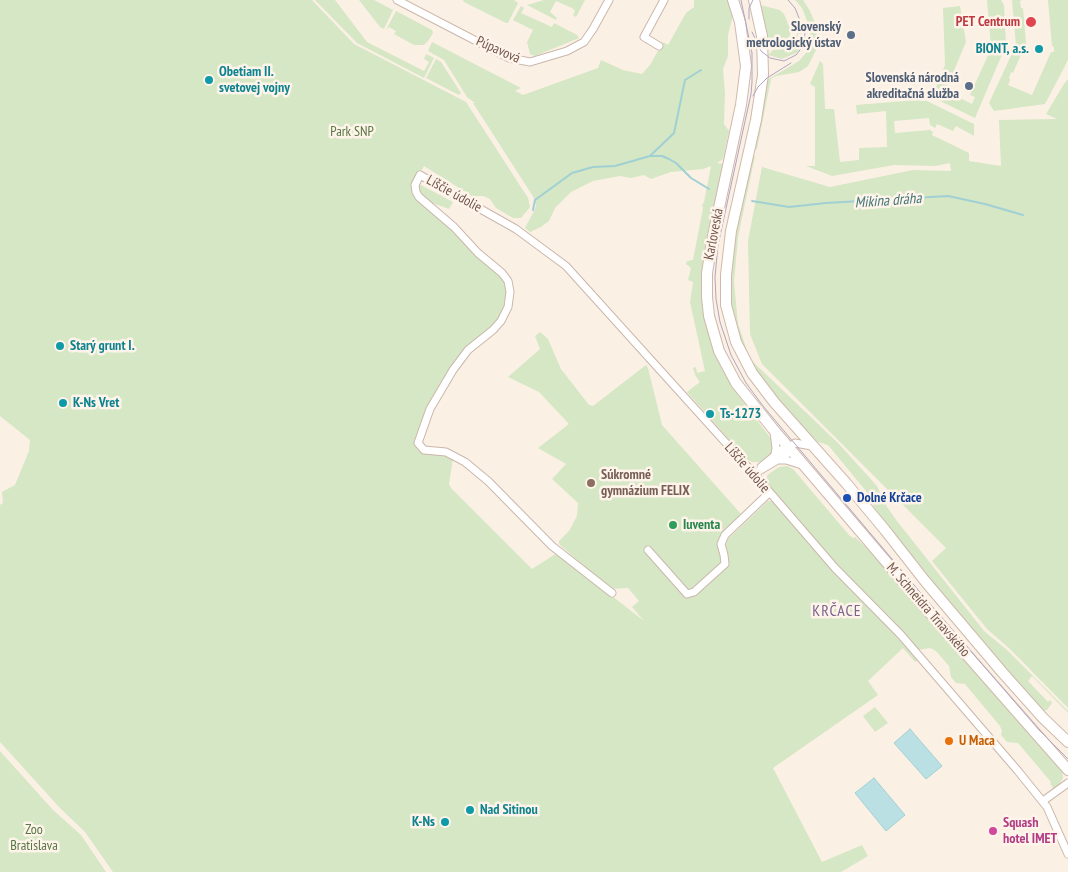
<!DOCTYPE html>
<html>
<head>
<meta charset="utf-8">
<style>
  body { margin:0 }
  canvas { display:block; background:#fbf0e4 }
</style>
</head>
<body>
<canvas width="1068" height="872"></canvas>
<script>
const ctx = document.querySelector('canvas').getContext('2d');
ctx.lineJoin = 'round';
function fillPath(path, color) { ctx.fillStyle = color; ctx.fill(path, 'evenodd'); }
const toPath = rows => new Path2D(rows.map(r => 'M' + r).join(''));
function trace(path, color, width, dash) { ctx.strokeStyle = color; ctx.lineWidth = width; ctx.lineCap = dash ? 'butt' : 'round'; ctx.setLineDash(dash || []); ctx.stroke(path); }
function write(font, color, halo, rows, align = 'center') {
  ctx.font = font + ' "PT Sans Narrow",sans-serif'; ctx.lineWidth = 5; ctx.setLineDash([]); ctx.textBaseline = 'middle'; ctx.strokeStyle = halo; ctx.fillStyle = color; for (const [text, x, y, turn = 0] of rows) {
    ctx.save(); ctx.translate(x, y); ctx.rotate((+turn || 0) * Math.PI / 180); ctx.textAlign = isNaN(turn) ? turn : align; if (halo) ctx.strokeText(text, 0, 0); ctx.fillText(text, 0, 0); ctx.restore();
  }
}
const green = toPath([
  [0,0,312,0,354,44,466,102,528,198,530,207,521,218,513,218,496,208,490,199,483,196,472,196,424,166,412,188,413,195,450,227,505,279,507,295,505,308,495,325,471,343,454,362,427,409,414,441,417,449,426,454,446,454,453,458,449,484,451,488,532,569,557,553,644,621,632,607,639,601,628,588,610,589,559,544,559,541,569,531,577,516,578,503,552,479,566,464,538,448,569,424,539,392,508,377,540,349,535,336,540,332,548,339,561,369,589,405,593,406,646,365,648,368,662,425,741,514,739,518,723,532,718,540,718,548,722,561,727,567,729,559,726,545,727,540,768,501,772,501,918,660,915,662,903,648,868,681,878,695,773,768,822,862,862,845,868,856,841,872,113,872,85,832,59,807,0,742,0,505,3,503,2,492,15,485,29,451,30,440,0,416],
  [315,0,335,0,367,42,424,71,429,62,424,59,426,54,434,58,424,78,357,43],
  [359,0,374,0,393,10,384,29,380,27],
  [463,0,514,0,518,3,508,23,506,23,464,2],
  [544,0,585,0,576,17,573,15,575,11,572,8,556,1,550,12,557,18,556,20,527,5],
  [694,0,727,0,733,15,728,35,728,56,723,69,725,93,724,124,729,131,723,159,717,163,723,164,724,166,704,267,724,371,738,395,772,440,772,453,767,459,760,462,752,462,743,457,732,445,733,444,687,392,700,382,695,375,693,368,696,367,697,373,705,371,690,302,693,282,688,280,691,268,686,264,687,261,693,260,703,208,702,205,704,202,711,166,703,169,671,172,651,179,644,175,631,178,620,176,593,181,571,192,555,208,549,221,541,227,530,232,525,228,534,211,536,206,534,198,473,103,475,103,467,97,444,60,428,51,432,42,521,88,515,91,523,95,598,68,601,60,623,70,642,74,650,65,663,42,668,45,686,13,694,7],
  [795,0,803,0,810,11,815,23,819,44,808,66,799,72,776,76,771,79,757,149,755,150,753,147,767,80,799,61,806,53,810,44,810,28,802,8],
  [987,0,1001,0,1004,5,1006,45,975,118,936,99,934,92,945,65,943,8,960,6,966,42,953,73,950,72,948,78,950,79,945,91,972,104,975,97,970,95,990,51,993,52,994,46,991,46],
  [1012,0,1022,0,1020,1,1021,8,1023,8,1026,43,1013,73,1011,72,1009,78,1010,80,1008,85,1032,95,1051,52,1054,52,1054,47,1052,46,1048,0,1068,0,1068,60,1045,104,994,111,989,103,1016,45],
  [760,5,780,10,784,14,791,31,789,37,786,41,777,42,766,37],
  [521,6,524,8,521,13,552,27,554,23,577,35,579,38,535,56,530,54,527,42,533,30,513,20],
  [396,11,432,30,433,33,428,41,424,45,414,45,394,34,396,31,389,27,386,30],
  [798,32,802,34,798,34,795,48,800,49,796,53,782,59,768,55,773,50,782,49,790,46,795,39],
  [436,59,441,62,461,93,459,95,426,78],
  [820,61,823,64,825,109,834,109,840,162,859,160,859,148,887,147,886,111,857,114,856,105,917,100,927,101,974,124,974,136,956,126,953,131,937,124,935,128,930,125,929,118,894,121,895,133,930,130,933,132,932,135,969,153,969,161,1001,166,999,120,1057,119,1046,114,1064,84,1068,79,1068,708,1010,649,987,629,932,561,946,548,762,364,750,334,748,241,762,167,830,187,913,170,951,171,950,163,935,166,894,165,832,176,806,166,815,166,815,87,810,84],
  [753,155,755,156,738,237,734,282,738,324,750,359,838,443,877,486,887,507,897,521,984,631,1007,650,1068,711,1068,713,1032,676,1028,681,1048,702,1050,700,1052,703,1047,710,1044,711,1041,710,932,585,877,513,866,491,828,445,818,442,788,413,762,380,742,346,730,303,731,252],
  [419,184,453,202,449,209,427,201,420,193],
  [787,466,793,469,849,535,853,538,855,537,884,565,1062,771,1063,778,1059,785,1054,789,1050,784,1051,782,1018,743,1007,742,1001,735,1002,731,1000,726,965,684,956,683,951,677,949,666,936,651,930,648,918,650,888,617,841,571,768,486,767,476,770,473,779,467],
  [875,707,888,723,875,732,863,716],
  [0,751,53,810,81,835,106,872,0,872]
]);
const water = toPath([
  [910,729,942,766,926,779,894,743,910,729],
  [874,778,905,815,886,831,855,793,874,778]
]);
const stream = toPath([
  [650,156,662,156,669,159,676,163,691,178,709,189],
  [752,201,789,207,826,203,948,196,985,204,1023,215],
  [533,210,535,200,572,173,593,167,615,166,650,156,674,133,685,80,701,70]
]);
const street = toPath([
  [397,0,509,58,530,62,567,51,584,42,593,29,609,0],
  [659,46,644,37,664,0],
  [774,432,776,448,775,454],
  [779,460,786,460,802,465],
  [761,467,784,448,789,448],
  [754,474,786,455,789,448,795,443,812,446],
  [648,550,687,594,694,592,725,564,724,555,721,544,725,535,769,493],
  [612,593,552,546,488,481,465,462,446,452,424,450,418,443,430,409,453,370,468,350,493,330,501,321,508,307,510,292,508,281,502,273,478,253,454,227,419,197,416,192,415,185,420,175,516,229,566,266,754,474,835,568,901,635,1018,771,1047,807,1068,854],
  [1043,801,1068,783]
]);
const secondary = toPath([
  [733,0,740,22,746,66,741,105,713,236,707,273,707,297,709,316,719,351,736,383,773,429,923,605,1068,770],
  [754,0,762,36,763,75,756,120,731,231,726,275,726,305,736,342,752,373,774,402,846,483,885,530,925,581,1002,672,1043,718,1068,742]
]);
const tram = toPath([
  [741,0,752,53,752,82,751,94,718,245,715,277,716,299,720,322,731,355,746,383,763,406,919,591,1039,730,1068,759],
  [749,19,749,8,753,0],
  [752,32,761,51,770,58,784,61,796,55,803,46,805,33,795,8,788,0],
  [753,96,758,87,767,78,791,63]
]);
const markers = [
  [1031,22,6,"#e0444e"],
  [851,35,5,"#5c6f8a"],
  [1039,49,5,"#0f9aa8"],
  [209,80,5,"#0f9aa8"],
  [969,86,5,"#5c6f8a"],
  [60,346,5,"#0f9aa8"],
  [63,403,5,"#0f9aa8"],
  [710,414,5,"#0f9aa8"],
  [591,483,5,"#8d6e63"],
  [847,498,5,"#1a4fb4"],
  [673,525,5,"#2e9e5b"],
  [949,741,5,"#e8710a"],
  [470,810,5,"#0f9aa8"],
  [445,822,5,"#0f9aa8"],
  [993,831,5,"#d1479c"]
];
const healthNames = [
  ["PET Centrum",1020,22]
];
const serviceNames = [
  ["Slovenský",841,27],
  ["metrologický ústav",841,43],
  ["Slovenská národná",959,78],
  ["akreditačná služba",959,94]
];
const cultureNames = [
  ["BIONT, a.s.",1029,49,"right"],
  ["Obetiam II.",219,72],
  ["svetovej vojny",219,88],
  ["Starý grunt I.",70,346],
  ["K-Ns Vret",73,403],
  ["Ts-1273",720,414],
  ["Nad Sitinou",480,810],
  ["K-Ns",435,822,"right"]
];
const streetNames = [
  ["Púpavová",498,50,24],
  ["Líščie údolie",454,194,29],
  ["Karloveská",714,234,-79],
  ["Líščie údolie",747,468,49],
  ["M. Schneidra Trnavského",928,610,49]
];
const parkNames = [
  ["Park SNP",352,132],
  ["Zoo",34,830],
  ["Bratislava",34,846]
];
const educationNames = [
  ["Súkromné",601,475],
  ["gymnázium FELIX",601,491]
];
const transitNames = [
  ["Dolné Krčace",857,498]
];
const leisureNames = [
  ["Iuventa",683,525]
];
const foodNames = [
  ["U Maca",959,741]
];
const hotelNames = [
  ["Squash",1003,823],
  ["hotel IMET",1003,839]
];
const waterNames = [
  ["Mikina dráha",888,201,-4]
];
const quarterNames = [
  ["KRČACE",837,611]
];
fillPath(green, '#d5e7c4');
fillPath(water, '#bae0e3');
trace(water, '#a1d0d4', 1);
trace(stream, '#a1d0d4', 2);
trace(street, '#cbb7ac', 9);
trace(secondary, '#d0b9ac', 12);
trace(street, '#fff', 7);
trace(secondary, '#fff', 10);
trace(tram, '#b2a4c3', 1);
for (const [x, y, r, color] of markers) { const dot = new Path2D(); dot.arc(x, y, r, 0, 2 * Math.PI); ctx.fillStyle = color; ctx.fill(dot); trace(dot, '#fef4ea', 2); }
write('bold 14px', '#be3a42', '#fef4ea', healthNames, 'right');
write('bold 14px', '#4e5e75', '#fef4ea', serviceNames, 'right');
write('bold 14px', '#0d838f', '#fef4ea', cultureNames, 'left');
write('14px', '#71564c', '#fef4ea', streetNames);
write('14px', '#577744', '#fef4ea', parkNames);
write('bold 14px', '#785e54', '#fef4ea', educationNames, 'left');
write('bold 14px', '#164399', '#fef4ea', transitNames, 'left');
write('bold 14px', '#27864d', '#fef4ea', leisureNames, 'left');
write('bold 14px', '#c56008', '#fef4ea', foodNames, 'left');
write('bold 14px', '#b23c85', '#fef4ea', hotelNames, 'left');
write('italic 15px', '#44787c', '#fef4ea', waterNames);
ctx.letterSpacing = '1px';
write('16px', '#7b648d', '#fef4ea', quarterNames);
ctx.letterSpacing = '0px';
</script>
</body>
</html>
